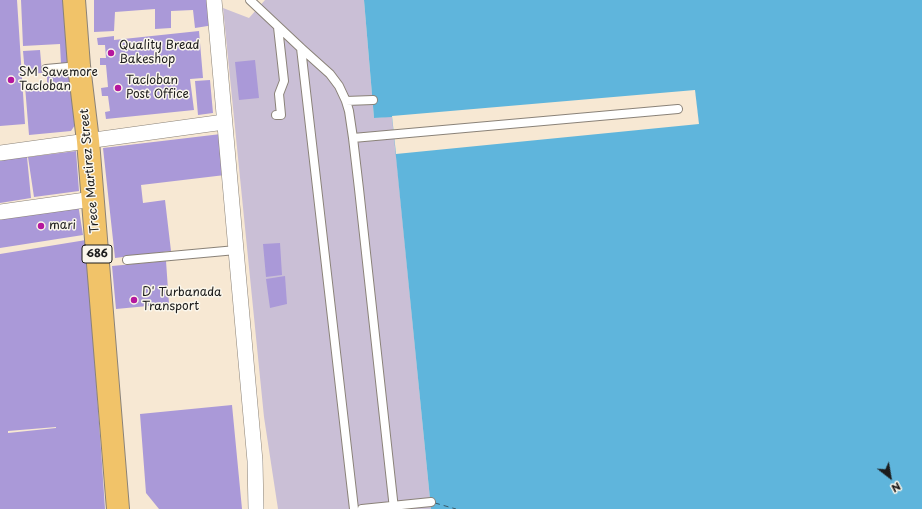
<!DOCTYPE html>
<html>
<head>
<meta charset="utf-8">
<style>
  body { margin:0 }
  #map { position:relative; width:922px; height:509px; overflow:hidden; background:#f7e8d3; font-family:"Playpen Sans",sans-serif }
  canvas { display:block }
  .north { position:absolute; left:870px; top:457px; width:40px; height:40px; -webkit-text-stroke:3px #fbf7ec; paint-order:stroke; rotate:149deg; font-size:11px; font-weight:700; line-height:16px; text-align:center; color:#1c1c1c }
  .north::after { content:''; display:block; margin:auto; width:14px; height:18px; background:#1c1c1c; clip-path:polygon(50% 0,100% 100%,50% 72%,0 100%) }
</style>
</head>
<body>
<div id="map">
<canvas width="922" height="509"></canvas>
<div class="north">N</div>
</div>
<script>
const ctx = document.querySelector('canvas').getContext('2d');
ctx.lineJoin = 'round';
function fillPath(path, color) { ctx.fillStyle = color; ctx.fill(path, 'evenodd'); }
const toPath = rows => new Path2D(rows.map(r => 'M' + r).join(''));
function trace(path, color, width, dash) { ctx.strokeStyle = color; ctx.lineWidth = width; ctx.lineCap = dash ? 'butt' : 'round'; ctx.setLineDash(dash || []); ctx.stroke(path); }
function write(font, color, halo, rows, align = 'center') {
  ctx.font = font + ' "Playpen Sans",sans-serif'; ctx.lineWidth = 3; ctx.setLineDash([]); ctx.textBaseline = 'middle'; ctx.strokeStyle = halo; ctx.fillStyle = color; for (const [text, x, y, turn = 0] of rows) {
    ctx.save(); ctx.translate(x, y); ctx.rotate((+turn || 0) * Math.PI / 180); ctx.textAlign = isNaN(turn) ? turn : align; if (halo) ctx.strokeText(text, 0, 0); ctx.fillText(text, 0, 0); ctx.restore();
  }
}
const industrial = toPath([
  [265,0,364,0,374,118,695,90,396,155,431,509,278,509,264,417,223,8,249,18]
]);
const water = toPath([
  [364,0,922,0,922,509,431,509,392,117,374,118]
]);
const pier = toPath([
  [695,90,699,124,396,154,392,116]
]);
const ferry = toPath([
  [435,503,456,509]
]);
const building = toPath([
  [0,0,17,0,25,124,0,126],
  [21,0,65,0,69,63,61,64,60,44,23,46],
  [94,0,210,0,214,25,195,28,193,10,171,11,171,28,155,29,155,9,115,12,114,31,94,32],
  [199,31,203,78,190,79,194,110,106,119,105,112,110,111,108,96,102,96,101,88,108,87,106,65,100,65,100,58,106,58,105,45,98,45,97,38,114,36,114,40],
  [40,50,42,73,25,74,23,51],
  [255,60,259,98,239,100,235,62],
  [71,73,75,125,71,131,29,135,25,86,47,84,47,75],
  [210,80,213,113,198,115,195,81],
  [221,134,225,175,141,185,143,203,165,200,171,251,115,258,103,148],
  [76,151,79,191,34,197,28,157],
  [27,157,31,198,0,203,0,160],
  [78,204,83,235,0,248,0,216],
  [86,240,102,464,36,469,102,464,105,509,0,509,0,254],
  [56,427,56,428,8,433,8,431],
  [280,243,282,275,266,277,263,244],
  [166,261,169,304,116,309,112,266],
  [285,276,287,304,270,308,266,279],
  [232,405,242,509,159,509,146,493,140,414]
]);
const service = toPath([
  [250,0,301,48,330,74,339,86,346,101,349,111,353,138,359,189,394,509],
  [301,48,354,509],
  [46,69,79,66],
  [346,101,373,100],
  [276,115,281,115,279,94,284,81,278,27],
  [353,138,678,109],
  [127,260,236,250],
  [362,509,431,502]
]);
const minor = toPath([
  [214,0,236,250,255,461,256,509],
  [0,153,224,122],
  [0,212,93,199]
]);
const primary = toPath([
  [74,0,79,66,88,141,118,509]
]);
const markers = [
  [111,53,4,"#b5179e"],
  [11,80,4,"#b5179e"],
  [118,88,4,"#b5179e"],
  [41,226,4,"#b5179e"],
  [134,300,4,"#b5179e"]
];
const shields = [
  [97,254,30]
];
const shieldNames = [
  ["686",97,254]
];
const poiNames = [
  ["Quality Bread",119,46],
  ["Bakeshop",119,60],
  ["SM Savemore",19,73],
  ["Tacloban",19,87],
  ["Tacloban",126,81],
  ["Post Office",126,95],
  ["mari",49,226],
  ["D' Turbanada",142,293],
  ["Transport",142,307]
];
const streetNames = [
  ["Trece Martirez Street",90,171,-95]
];
fillPath(industrial, '#cabfd6');
fillPath(water, '#5fb5dc');
fillPath(pier, '#f7e8d3');
trace(ferry, '#375969', 1, [5, 4]);
fillPath(building, '#aa99d8');
trace(service, '#8a8278', 10);
trace(minor, '#8a8278', 16);
trace(primary, '#8a8278', 24);
trace(service, '#fff', 8);
trace(minor, '#fff', 15);
trace(primary, '#f1c369', 22);
for (const [x, y, r, color] of markers) { const dot = new Path2D(); dot.arc(x, y, r, 0, 2 * Math.PI); ctx.fillStyle = color; ctx.fill(dot); trace(dot, '#fbf7ec', 1.5); }
for (const [x, y, w] of shields) { const box = new Path2D(); box.roundRect(x - w / 2, y - 9, w, 18, 3); ctx.fillStyle = '#fbf7ec'; ctx.fill(box); trace(box, '#1c1c1c', 1); }
write('bold 11px', '#1c1c1c', null, shieldNames);
write('12px', '#1c1c1c', '#fbf7ec', poiNames, 'left');
write('12px', '#1c1c1c', '#fbf7ec', streetNames);
</script>
</body>
</html>
